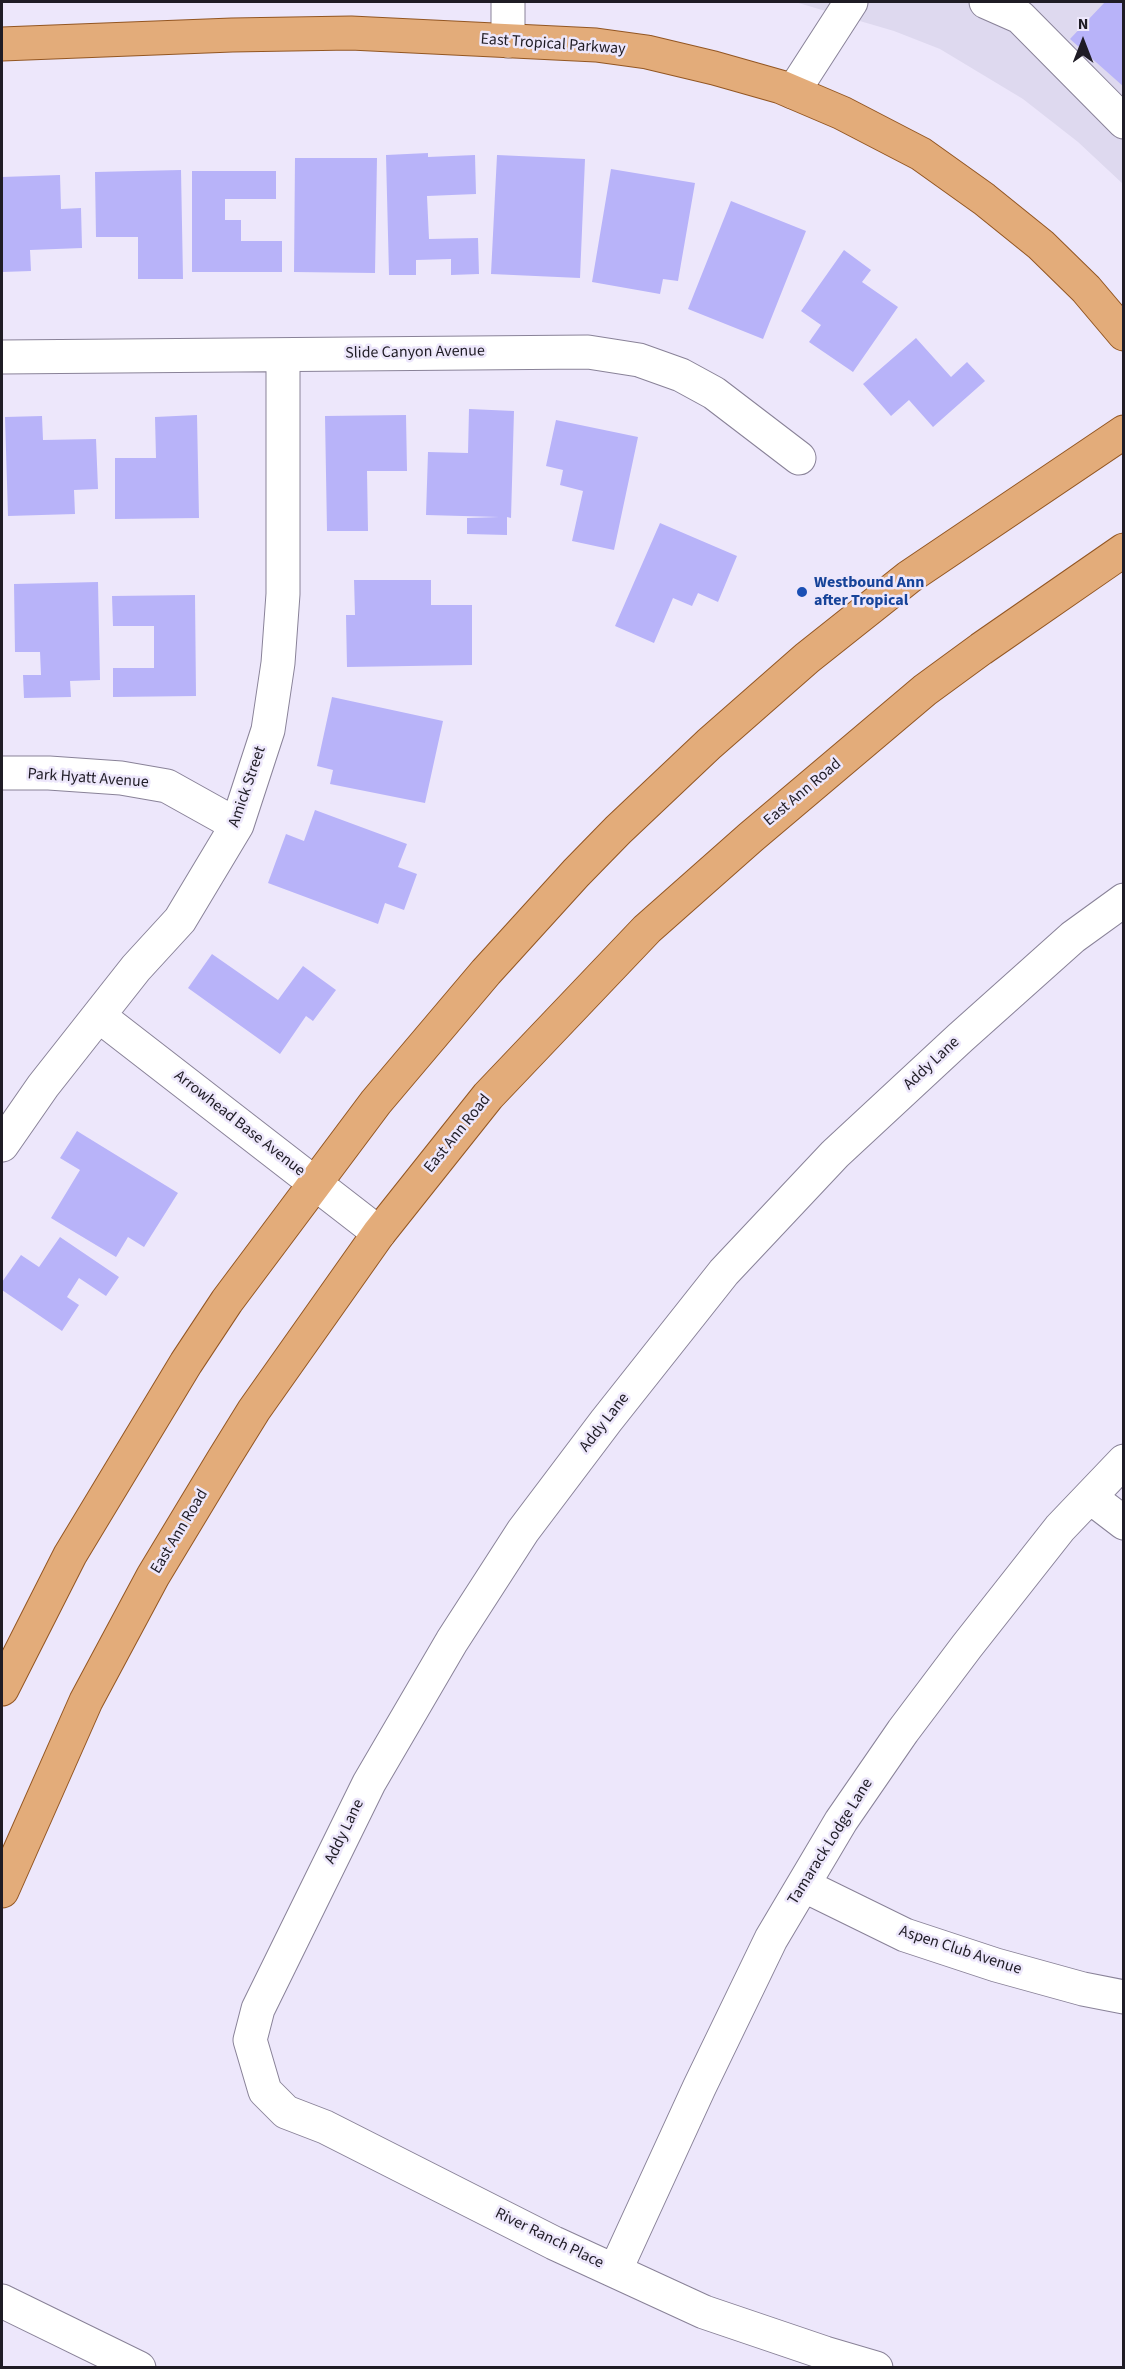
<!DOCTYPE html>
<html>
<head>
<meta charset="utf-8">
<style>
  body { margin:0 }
  #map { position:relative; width:1125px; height:2369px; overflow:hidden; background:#ede7fb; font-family:"Source Sans 3",sans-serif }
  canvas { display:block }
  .frame { position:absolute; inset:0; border:3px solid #1f1c25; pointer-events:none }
  .north { position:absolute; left:1053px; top:12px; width:60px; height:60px; -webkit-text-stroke:4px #ede7fb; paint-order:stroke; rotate:0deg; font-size:16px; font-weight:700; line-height:24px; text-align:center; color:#1f1c25 }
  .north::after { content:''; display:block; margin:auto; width:21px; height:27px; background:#1f1c25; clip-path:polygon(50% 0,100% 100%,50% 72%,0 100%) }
</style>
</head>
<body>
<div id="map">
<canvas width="1125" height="2369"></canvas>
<div class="frame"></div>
<div class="north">N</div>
</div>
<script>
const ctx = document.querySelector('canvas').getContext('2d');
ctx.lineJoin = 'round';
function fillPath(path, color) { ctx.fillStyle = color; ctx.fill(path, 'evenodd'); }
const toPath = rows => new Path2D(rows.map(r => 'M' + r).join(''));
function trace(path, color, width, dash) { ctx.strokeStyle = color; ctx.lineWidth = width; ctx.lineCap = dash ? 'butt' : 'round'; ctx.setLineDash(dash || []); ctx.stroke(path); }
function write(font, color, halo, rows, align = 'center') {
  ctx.font = font + ' "Source Sans 3",sans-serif'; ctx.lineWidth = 5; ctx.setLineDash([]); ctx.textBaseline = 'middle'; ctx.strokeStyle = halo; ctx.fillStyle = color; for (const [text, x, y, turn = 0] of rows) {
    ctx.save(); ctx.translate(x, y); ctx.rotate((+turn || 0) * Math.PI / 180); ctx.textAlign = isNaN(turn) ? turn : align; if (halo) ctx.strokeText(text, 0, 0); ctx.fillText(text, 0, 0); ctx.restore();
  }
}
const commercial = toPath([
  [795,2,1123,2,1123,184,1078,142,1023,99,940,49,894,31]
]);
const building = toPath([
  [1105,2,1124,3,1124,87,1070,39],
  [428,153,428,157,475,155,476,194,427,196,429,239,478,238,479,274,451,275,451,259,416,260,416,275,389,275,386,155],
  [497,155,585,159,580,278,491,274],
  [295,158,377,158,375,273,294,272],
  [611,169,695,183,678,281,663,279,660,294,592,282],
  [181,170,183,279,138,279,138,237,96,237,95,172],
  [192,171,276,171,276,199,225,199,225,220,241,220,241,241,282,241,282,272,192,272],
  [60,175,61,209,81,208,82,248,30,250,31,271,2,272,2,177],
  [731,201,806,231,763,339,688,309],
  [844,250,871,270,862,282,898,307,853,372,809,342,821,325,801,311],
  [916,338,951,377,967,362,985,381,933,427,909,400,891,416,863,384],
  [469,409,514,411,511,518,507,517,507,535,467,534,467,518,499,517,426,515,428,452,468,453],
  [197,415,199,518,115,519,115,458,156,458,155,417],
  [406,415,407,471,367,471,368,531,327,531,325,416],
  [42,416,43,440,96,439,98,489,74,490,75,514,8,516,5,417],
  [556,420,638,437,614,550,572,541,583,491,560,485,563,470,546,466],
  [660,523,737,556,718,602,698,593,692,606,673,598,654,643,615,626],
  [354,580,431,580,431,605,472,605,472,665,347,667,346,615,355,615],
  [98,582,100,680,70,681,71,697,24,698,23,675,41,675,40,652,15,652,14,584],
  [195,595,196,696,113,697,113,668,154,668,154,626,113,626,112,596],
  [332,697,443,721,425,803,330,784,333,770,317,766],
  [315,810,407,844,398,867,417,874,404,910,385,903,378,924,268,883,286,834,304,841],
  [212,954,278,1000,303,966,336,990,313,1021,306,1016,280,1054,188,988],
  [77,1131,178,1193,144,1247,128,1237,116,1257,51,1218,80,1170,60,1158],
  [60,1237,119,1277,106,1296,79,1278,67,1297,79,1305,62,1331,2,1290,2,1282,21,1255,39,1267]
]);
const minor = toPath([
  [508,2,508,41],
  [986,2,1020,17,1124,122],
  [793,92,851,2],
  [2,357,588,352,639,360,681,375,714,393,799,458],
  [2,773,49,773,121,778,167,786,237,825],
  [99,1016,379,1233],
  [2,1145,43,1086,136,968,180,920,237,825,268,730,278,663,283,594,283,355],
  [1090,1497,1124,1523],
  [803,1885,905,1935,996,1965,1083,1989,1124,1997],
  [615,2271,699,2088,771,1939,841,1821,903,1731,967,1646,1060,1528,1124,1461],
  [2,2301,139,2368],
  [876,2368,825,2353,704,2312,554,2243,325,2127,286,2112,265,2091,250,2040,258,2009,369,1783,452,1641,523,1531,606,1421,724,1272,835,1154,960,1038,1073,937,1124,900]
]);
const major = toPath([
  [2,44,232,35,351,33,596,45,647,52,714,68,781,87,842,113,921,154,984,199,1041,245,1086,289,1124,334],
  [2,1689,70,1555,186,1363,227,1301,376,1102,486,972,576,873,618,830,709,744,807,658,909,577,1124,432],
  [2,1891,86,1701,153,1576,223,1460,254,1410,379,1233,488,1096,647,929,751,837,925,690,981,649,1124,550]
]);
const markers = [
  [802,592,6,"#1a4fb4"]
];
const streetNames = [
  ["East Tropical Parkway",553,45,4],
  ["Slide Canyon Avenue",415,353,-1],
  ["Park Hyatt Avenue",88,779,4],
  ["Amick Street",248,787,-71],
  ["East Ann Road",803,793,-40],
  ["Addy Lane",932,1064,-43],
  ["Arrowhead Base Avenue",239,1124,38],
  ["East Ann Road",458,1134,-51],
  ["Addy Lane",605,1423,-52],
  ["East Ann Road",180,1532,-59],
  ["Addy Lane",345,1832,-64],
  ["Tamarack Lodge Lane",831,1842,-58],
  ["Aspen Club Avenue",960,1951,18],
  ["River Ranch Place",549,2239,26]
];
const transitNames = [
  ["Westbound Ann",814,583],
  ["after Tropical",814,601]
];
fillPath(commercial, '#ded9ef');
fillPath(building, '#b8b3f9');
trace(minor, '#898298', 35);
trace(major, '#935622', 35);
trace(minor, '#fff', 33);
trace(major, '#e3ac7a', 33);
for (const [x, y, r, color] of markers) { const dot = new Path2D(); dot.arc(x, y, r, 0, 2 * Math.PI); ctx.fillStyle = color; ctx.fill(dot); trace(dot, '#ede7fb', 2); }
write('16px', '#1f1c25', '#ede7fb', streetNames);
write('bold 16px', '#164399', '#ede7fb', transitNames, 'left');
</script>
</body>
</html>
